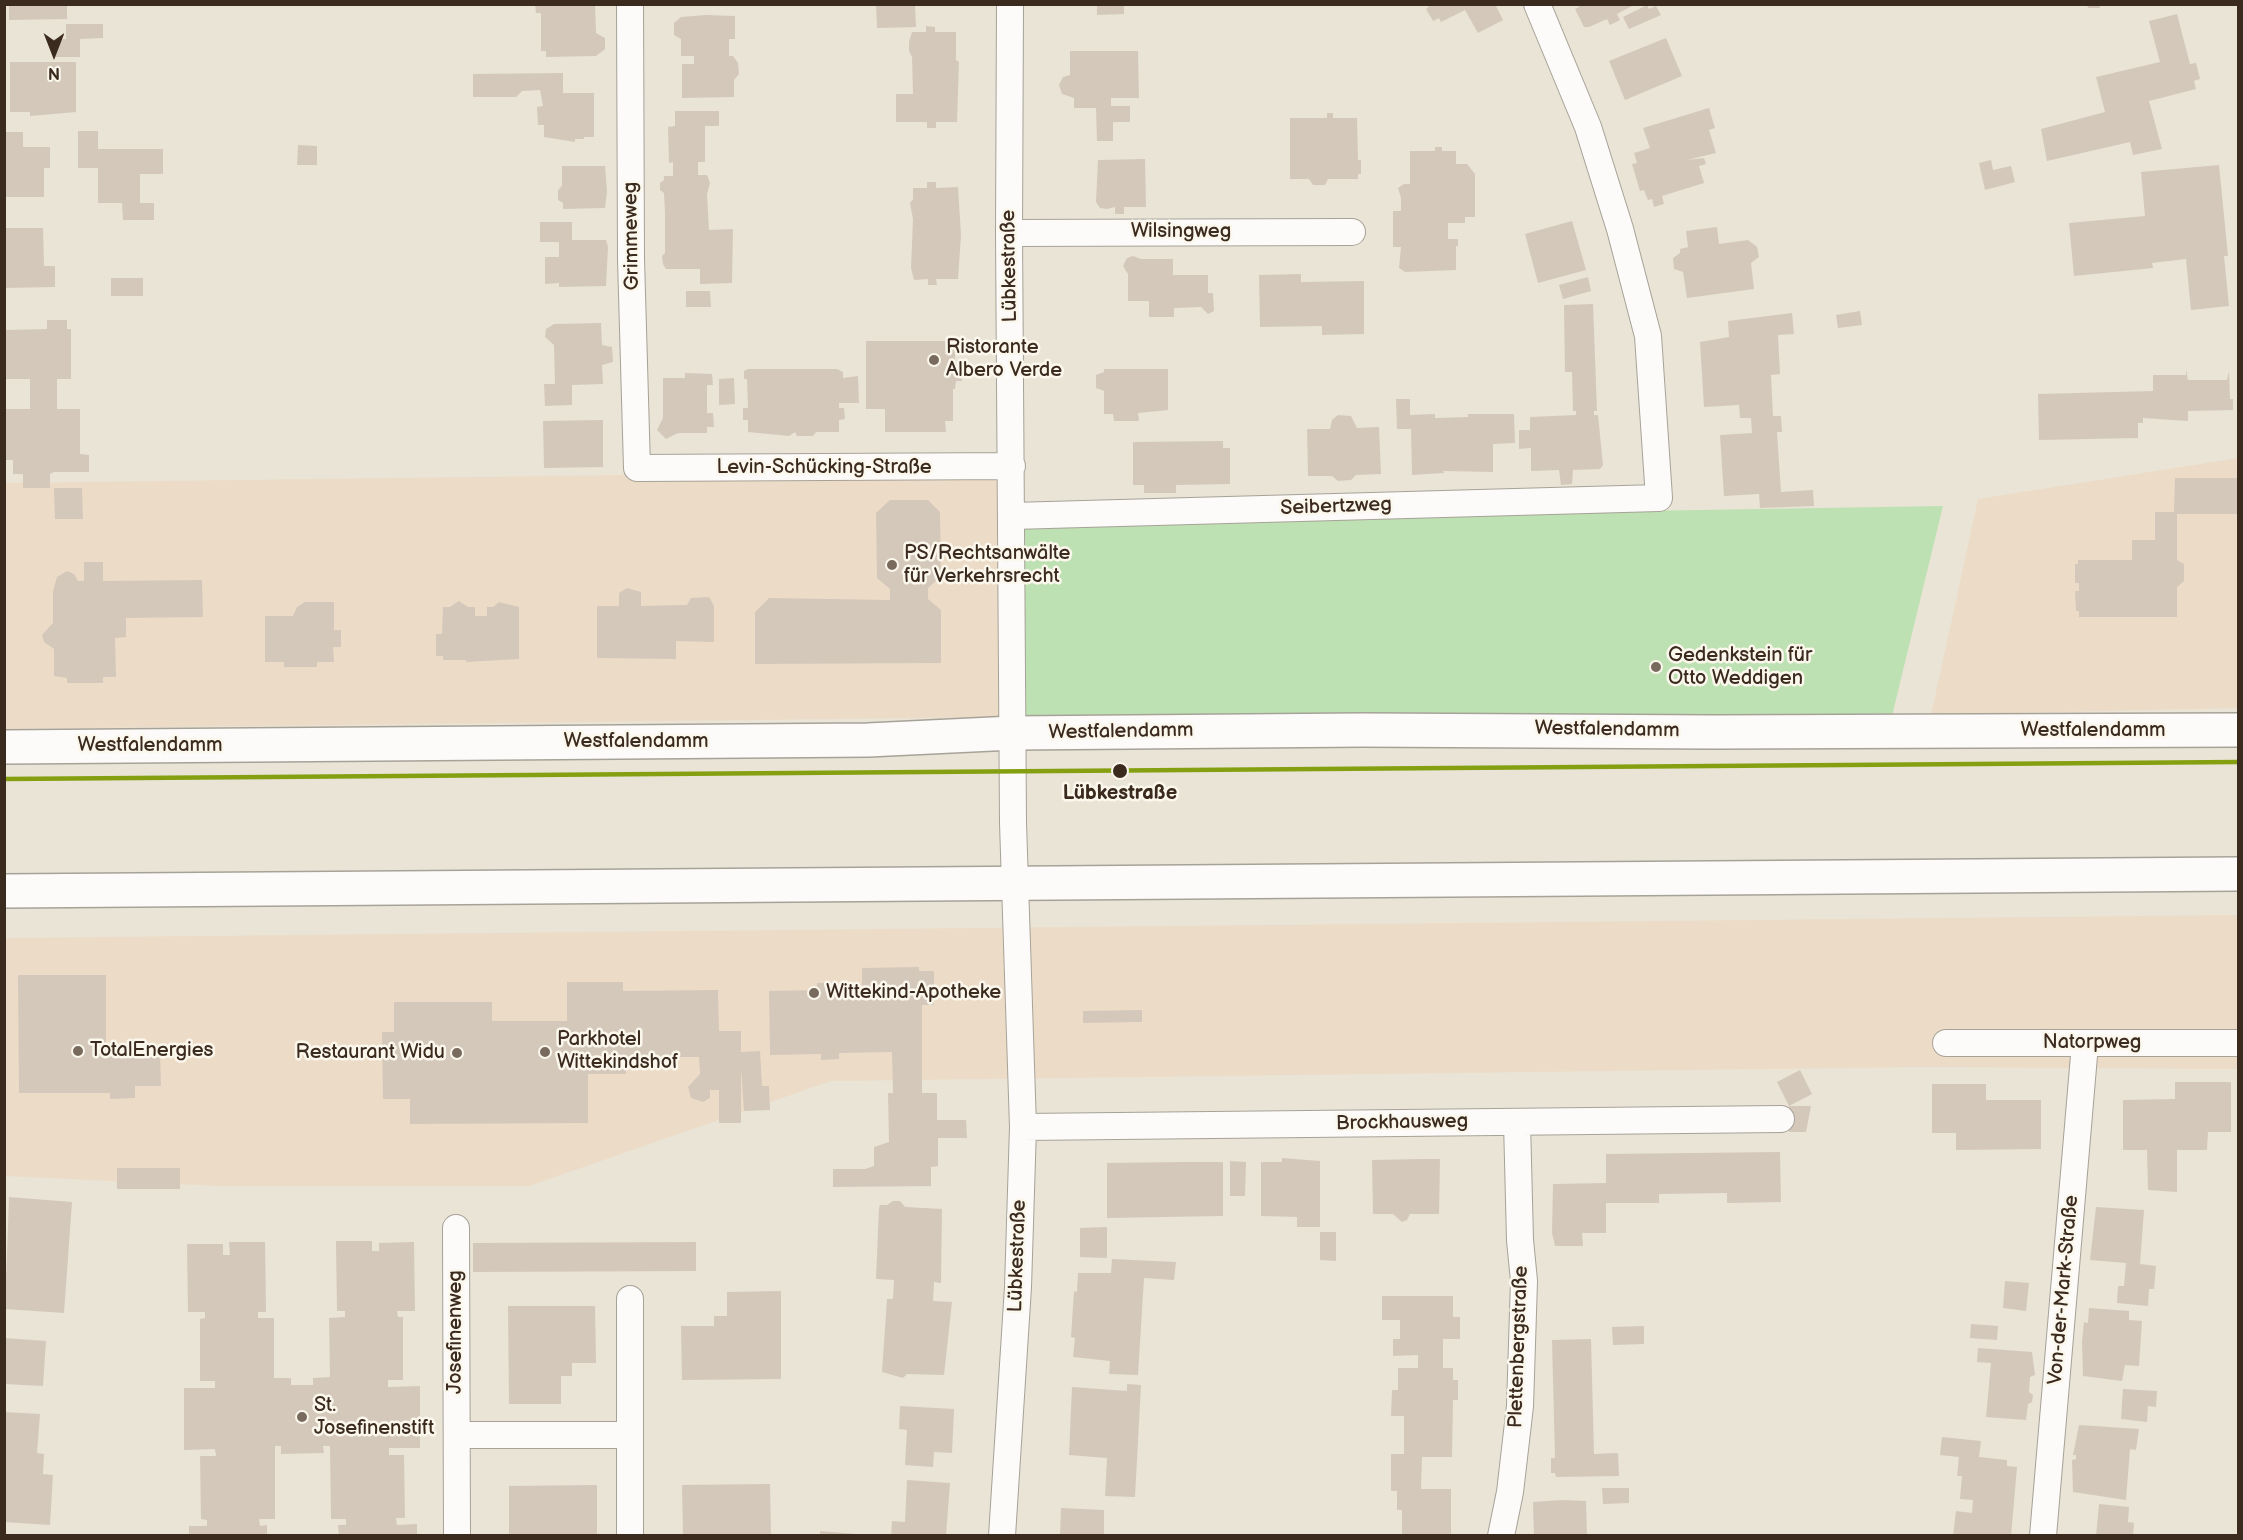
<!DOCTYPE html>
<html>
<head>
<meta charset="utf-8">
<style>
  body { margin:0 }
  #map { position:relative; width:2243px; height:1540px; overflow:hidden; background:#e9e4d6; font-family:"Balsamiq Sans",sans-serif }
  canvas { display:block }
  .frame { position:absolute; inset:0; border:6px solid #3b2a1e; pointer-events:none }
  .north { position:absolute; left:24px; top:24px; width:60px; height:60px; -webkit-text-stroke:4px #fbf7ec; paint-order:stroke; rotate:180deg; font-size:16px; font-weight:700; line-height:24px; text-align:center; color:#3b2a1e }
  .north::after { content:''; display:block; margin:auto; width:21px; height:27px; background:#3b2a1e; clip-path:polygon(50% 0,100% 100%,50% 72%,0 100%) }
</style>
</head>
<body>
<div id="map">
<canvas width="2243" height="1540"></canvas>
<div class="frame"></div>
<div class="north">N</div>
</div>
<script>
const ctx = document.querySelector('canvas').getContext('2d');
ctx.lineJoin = 'round';
function fillPath(path, color) { ctx.fillStyle = color; ctx.fill(path, 'evenodd'); }
const toPath = rows => new Path2D(rows.map(r => 'M' + r).join(''));
function trace(path, color, width, dash) { ctx.strokeStyle = color; ctx.lineWidth = width; ctx.lineCap = dash ? 'butt' : 'round'; ctx.setLineDash(dash || []); ctx.stroke(path); }
function write(font, color, halo, rows, align = 'center') {
  ctx.font = font + ' "Balsamiq Sans",sans-serif'; ctx.lineWidth = 5; ctx.setLineDash([]); ctx.textBaseline = 'middle'; ctx.strokeStyle = halo; ctx.fillStyle = color; for (const [text, x, y, turn = 0] of rows) {
    ctx.save(); ctx.translate(x, y); ctx.rotate((+turn || 0) * Math.PI / 180); ctx.textAlign = isNaN(turn) ? turn : align; if (halo) ctx.strokeText(text, 0, 0); ctx.fillText(text, 0, 0); ctx.restore();
  }
}
const built = toPath([
  [2238,458,2238,708,1931,715,1978,499],
  [1003,474,999,701,1004,708,1003,717,5,729,4,483,629,475],
  [2238,915,2238,1069,1925,1067,831,1081,529,1186,220,1186,5,1176,5,938]
]);
const green = toPath([
  [1943,506,1891,720,1022,725,1021,521]
]);
const building = toPath([
  [9,4,67,4,67,19,9,20],
  [535,4,595,4,596,33,605,38,605,49,596,56,546,57,546,51,541,51,541,13,536,13],
  [876,4,915,4,916,27,877,28],
  [1097,4,1124,4,1124,14,1097,15],
  [1431,4,1495,4,1503,20,1478,33,1465,10,1441,22,1439,18,1433,21,1426,9],
  [1578,4,1636,4,1617,14,1620,20,1610,25,1607,19,1589,27,1584,27,1575,9,1579,7],
  [2087,4,2099,4,2100,8,2088,8],
  [1647,5,1649,9,1656,6,1661,15,1629,29,1623,17],
  [2177,14,2190,64,2196,63,2200,79,2194,81,2196,89,2149,101,2162,149,2133,155,2130,142,2047,161,2041,129,2105,112,2096,77,2160,62,2149,21],
  [706,15,735,16,735,39,729,39,729,56,733,56,738,63,739,74,734,80,734,97,682,98,682,64,694,64,694,56,681,56,681,39,674,35,674,23,681,17],
  [66,24,103,24,103,38,80,39,80,57,53,57,53,39,66,39],
  [926,26,935,27,935,32,956,32,956,60,959,62,957,122,936,122,936,128,927,128,927,122,896,122,896,94,913,94,912,57,909,51,909,42,912,32,926,32],
  [1666,38,1682,76,1625,100,1609,61],
  [1070,51,1138,51,1139,98,1111,98,1111,106,1130,106,1130,122,1113,122,1113,141,1097,141,1096,108,1074,108,1074,98,1062,94,1059,85,1063,77,1070,75],
  [10,62,76,62,76,112,30,116,30,112,10,112],
  [563,73,563,93,594,93,594,137,584,137,584,139,575,139,575,142,544,137,544,125,538,125,537,107,543,106,540,90,522,91,516,97,473,97,473,74],
  [1709,108,1715,128,1709,130,1716,153,1687,160,1704,158,1706,164,1699,166,1704,183,1662,196,1664,204,1654,207,1652,199,1648,200,1644,190,1640,191,1632,164,1637,163,1634,153,1650,148,1643,128],
  [675,111,719,111,719,126,705,126,705,162,698,162,698,175,707,175,710,183,707,194,709,230,733,229,732,283,700,284,700,269,666,269,663,264,662,256,665,253,665,213,664,193,660,190,660,183,664,180,664,176,673,176,673,162,669,163,668,127,675,126],
  [1327,113,1333,113,1333,118,1357,118,1358,160,1361,160,1361,174,1358,174,1358,179,1328,179,1325,185,1313,185,1309,179,1290,179,1290,118,1327,118],
  [78,131,98,131,98,149,163,149,163,174,140,174,140,203,154,203,154,220,123,220,122,203,98,203,98,168,78,168],
  [4,132,23,132,23,147,50,147,50,168,44,168,44,197,4,197],
  [298,145,317,146,317,165,297,165],
  [1435,147,1442,147,1442,151,1456,151,1456,164,1467,164,1475,174,1475,217,1465,217,1465,223,1448,223,1448,239,1458,239,1458,246,1456,246,1456,270,1405,272,1399,268,1401,247,1393,247,1393,211,1401,211,1401,198,1398,188,1404,184,1410,184,1410,151,1435,151],
  [1145,159,1146,207,1124,207,1124,214,1115,214,1115,207,1107,209,1100,208,1096,202,1098,160],
  [1991,160,1993,170,2011,166,2015,182,1985,190,1979,163],
  [2219,165,2228,256,2224,256,2229,306,2191,310,2186,259,2152,263,2153,268,2074,276,2069,223,2145,216,2141,172],
  [562,166,605,166,607,192,605,208,563,209,563,203,558,200,558,190,562,186],
  [927,182,936,182,936,188,958,187,961,235,958,279,936,279,937,285,928,285,928,279,914,280,911,268,913,219,910,203,913,199,913,188,927,188],
  [1572,221,1586,270,1538,283,1525,234],
  [540,222,572,222,572,240,606,240,608,247,606,286,559,287,559,283,545,284,545,257,559,257,559,242,540,242],
  [1717,227,1719,244,1748,240,1757,247,1759,257,1751,263,1754,289,1687,298,1683,272,1674,269,1673,258,1680,253,1680,249,1688,247,1686,231],
  [4,228,43,228,44,266,55,266,55,287,4,288],
  [1133,256,1141,259,1173,259,1173,275,1208,275,1208,293,1213,293,1214,311,1208,314,1201,307,1174,308,1174,317,1149,317,1149,301,1128,301,1128,274,1123,266,1127,258],
  [1301,274,1301,282,1364,281,1364,334,1322,335,1322,326,1260,327,1259,275],
  [1588,277,1591,291,1563,299,1559,285],
  [111,278,143,278,143,296,111,296],
  [686,291,710,291,711,307,686,307],
  [1593,304,1597,411,1594,411,1594,415,1598,415,1603,465,1600,469,1573,470,1572,484,1561,485,1559,470,1531,471,1531,448,1519,449,1519,430,1530,430,1530,417,1576,415,1576,411,1573,411,1572,372,1565,372,1564,305],
  [1860,311,1862,325,1838,328,1836,315],
  [1792,313,1794,334,1778,335,1780,374,1771,375,1773,416,1781,416,1782,432,1777,432,1781,492,1813,490,1814,506,1760,508,1759,494,1724,496,1720,435,1752,433,1751,418,1740,418,1739,405,1704,407,1700,342,1729,337,1728,321],
  [47,320,67,320,67,329,71,329,71,379,57,379,57,409,80,409,80,454,89,455,89,472,54,472,50,474,50,488,23,488,23,474,13,474,13,460,4,460,4,409,30,409,30,379,4,379,4,330,47,329],
  [601,323,602,345,612,347,613,362,602,365,603,384,572,385,572,405,545,406,544,384,555,384,554,345,545,337,546,329,554,324],
  [866,341,955,341,955,363,962,364,962,381,956,381,955,389,953,389,953,421,945,421,946,432,885,432,885,409,866,409],
  [748,369,837,369,843,372,843,378,858,376,859,403,839,403,839,408,844,408,845,419,839,420,839,432,816,432,813,436,797,436,795,432,789,436,748,432,748,420,743,420,743,408,748,408,747,379,744,379,744,371],
  [1104,369,1168,369,1168,410,1138,413,1139,421,1114,421,1113,414,1104,414,1104,391,1096,388,1096,375,1104,372],
  [2186,369,2188,380,2227,380,2229,371,2230,399,2233,399,2233,410,2188,411,2188,421,2143,418,2143,423,2138,423,2138,438,2039,440,2038,394,2153,391,2153,375,2186,375],
  [685,373,712,374,713,385,707,385,707,413,713,413,714,427,707,427,707,433,678,433,666,439,657,430,663,418,663,378,685,378],
  [734,378,735,404,719,405,719,379],
  [1396,399,1410,399,1410,415,1435,414,1435,418,1468,417,1468,414,1514,414,1515,443,1493,444,1493,472,1443,471,1444,473,1412,475,1411,429,1397,429],
  [1338,415,1351,416,1357,428,1379,427,1381,474,1356,475,1351,480,1338,481,1332,476,1308,476,1307,429,1330,429,1332,420],
  [603,420,603,467,544,468,543,421],
  [1223,441,1223,448,1230,448,1230,484,1176,485,1176,493,1144,493,1144,485,1133,485,1133,442],
  [2175,478,2238,478,2238,514,2177,514,2177,560,2184,564,2184,581,2177,587,2177,617,2079,617,2079,611,2076,611,2075,591,2079,591,2079,583,2075,583,2075,564,2078,564,2078,560,2132,560,2132,540,2155,540,2155,512,2174,512],
  [54,488,82,488,83,519,55,519],
  [890,500,928,500,940,512,941,576,928,588,928,599,941,610,941,663,755,664,755,612,769,598,890,600,890,589,877,578,876,513],
  [84,562,103,562,103,581,202,580,203,617,126,618,126,637,115,638,116,677,103,677,103,683,67,683,67,678,54,676,54,649,44,642,42,635,53,623,53,591,57,577,67,571,74,574,78,581,84,581],
  [627,588,641,592,641,606,687,605,691,598,709,597,714,606,714,642,676,641,676,659,597,658,597,606,619,606,619,593],
  [459,601,468,607,475,607,475,616,487,616,487,607,493,607,499,602,519,607,519,659,466,662,466,660,443,660,443,656,436,656,436,634,442,634,443,607,450,607],
  [305,602,334,602,334,630,341,630,341,647,333,647,334,662,317,662,317,667,284,667,284,662,265,662,265,616,293,616,297,607],
  [919,967,919,971,934,971,934,1005,922,1005,922,1093,937,1093,937,1120,966,1120,967,1138,938,1138,938,1166,931,1167,931,1186,833,1187,833,1169,865,1169,874,1166,874,1147,889,1142,888,1093,893,1093,892,1052,839,1053,839,1059,821,1060,821,1054,770,1055,769,991,817,990,817,983,831,983,831,990,862,990,862,968],
  [18,975,106,975,106,1054,160,1053,161,1086,135,1086,135,1098,110,1099,110,1093,19,1093],
  [567,982,623,982,623,991,718,990,719,1031,741,1031,741,1052,760,1051,762,1086,769,1086,770,1110,744,1111,741,1067,741,1123,719,1123,719,1090,710,1090,710,1098,703,1102,691,1098,688,1087,700,1074,699,1057,626,1057,626,1074,588,1074,588,1123,410,1124,410,1099,383,1099,382,1032,394,1032,394,1002,492,1002,492,1021,567,1021],
  [1142,1010,1142,1022,1083,1023,1083,1011],
  [1800,1070,1812,1094,1789,1106,1777,1082],
  [2175,1082,2231,1082,2231,1132,2208,1132,2207,1150,2177,1150,2177,1192,2148,1190,2147,1150,2123,1150,2123,1100,2175,1099],
  [1932,1084,1986,1084,1986,1100,2041,1100,2041,1149,1956,1150,1956,1133,1932,1133],
  [1789,1106,1811,1106,1806,1132,1789,1132],
  [1780,1152,1781,1202,1727,1203,1727,1193,1659,1194,1659,1203,1606,1203,1606,1233,1582,1233,1583,1246,1555,1246,1552,1233,1553,1184,1606,1183,1606,1154],
  [1282,1158,1320,1161,1320,1227,1297,1227,1297,1217,1261,1216,1261,1162,1282,1162],
  [1422,1159,1440,1159,1439,1214,1410,1214,1407,1220,1402,1222,1393,1214,1373,1214,1372,1160],
  [1230,1161,1246,1162,1245,1196,1230,1196],
  [1183,1162,1223,1162,1223,1216,1107,1218,1107,1163],
  [117,1168,180,1168,180,1189,117,1189],
  [9,1197,72,1202,64,1313,5,1309],
  [893,1201,900,1201,905,1207,942,1209,941,1283,934,1282,933,1301,952,1302,944,1375,907,1374,903,1378,882,1372,887,1299,893,1299,894,1280,876,1279,879,1208,880,1205,887,1205],
  [2096,1207,2144,1210,2140,1264,2156,1266,2154,1289,2149,1289,2148,1306,2117,1303,2118,1286,2124,1286,2126,1263,2090,1260],
  [1107,1227,1107,1258,1080,1257,1080,1228],
  [1320,1232,1336,1232,1336,1261,1320,1260],
  [336,1241,372,1241,372,1251,379,1251,379,1243,414,1242,415,1311,397,1311,398,1317,403,1317,403,1380,388,1380,388,1387,420,1386,420,1448,389,1448,389,1455,404,1455,405,1518,396,1518,397,1525,417,1524,417,1536,339,1536,338,1525,346,1525,346,1519,331,1519,330,1446,323,1446,324,1453,281,1454,281,1446,275,1446,275,1519,259,1519,260,1526,267,1525,267,1536,189,1536,189,1526,207,1526,207,1520,201,1519,200,1456,216,1456,215,1449,184,1450,184,1388,215,1388,215,1381,200,1381,200,1319,205,1318,205,1312,188,1312,187,1244,223,1244,223,1255,230,1255,229,1242,265,1242,266,1312,258,1312,258,1318,274,1318,274,1378,291,1378,291,1385,313,1385,313,1378,330,1377,329,1318,345,1317,345,1311,337,1311],
  [696,1242,696,1271,473,1272,473,1243],
  [1112,1259,1176,1262,1174,1280,1144,1278,1138,1375,1109,1374,1110,1361,1073,1357,1075,1338,1071,1337,1074,1291,1077,1292,1078,1273,1111,1273],
  [2005,1281,2029,1283,2026,1311,2003,1308],
  [781,1291,781,1379,682,1380,681,1326,714,1326,714,1316,727,1316,727,1292],
  [1382,1296,1453,1296,1453,1317,1460,1317,1460,1339,1443,1339,1443,1368,1453,1368,1453,1380,1458,1380,1458,1400,1453,1400,1452,1457,1422,1457,1421,1489,1451,1489,1451,1536,1402,1536,1402,1510,1397,1510,1397,1491,1391,1491,1391,1454,1404,1454,1404,1416,1391,1416,1392,1390,1398,1390,1398,1368,1418,1368,1418,1355,1393,1356,1393,1339,1400,1339,1400,1320,1382,1320],
  [508,1306,595,1306,596,1363,572,1363,572,1376,561,1376,561,1404,509,1404],
  [2089,1308,2129,1311,2129,1320,2142,1321,2139,1366,2125,1365,2122,1381,2083,1376,2082,1342,2084,1322,2088,1323],
  [1971,1324,1998,1326,1997,1340,1970,1338],
  [1644,1326,1644,1344,1613,1345,1612,1327],
  [4,1338,46,1341,43,1386,4,1384],
  [1591,1339,1594,1454,1618,1453,1619,1476,1556,1477,1555,1473,1551,1473,1551,1458,1555,1458,1552,1340],
  [1978,1348,2032,1352,2035,1375,2030,1377,2029,1392,2033,1395,2032,1402,2028,1404,2026,1420,1986,1417,1991,1363,1977,1362],
  [1127,1384,1141,1385,1135,1497,1105,1496,1107,1458,1069,1455,1072,1387,1127,1391],
  [2123,1389,2157,1391,2156,1407,2148,1406,2147,1422,2121,1419],
  [900,1406,954,1409,952,1453,934,1452,933,1467,905,1465,907,1430,899,1429],
  [4,1412,40,1414,37,1453,44,1454,43,1474,53,1475,50,1525,4,1522],
  [2079,1425,2139,1429,2136,1450,2130,1449,2126,1500,2073,1492,2072,1460,2076,1459,2076,1455,2073,1455],
  [1942,1437,1981,1441,1979,1457,2007,1460,2007,1466,2017,1467,2011,1536,1953,1536,1956,1511,1972,1513,1973,1500,1960,1499,1962,1476,1957,1476,1959,1457,1940,1455],
  [907,1480,950,1483,946,1536,891,1536,892,1521,905,1522],
  [770,1484,771,1536,683,1536,682,1485],
  [597,1485,597,1536,509,1536,509,1486],
  [1602,1488,1629,1488,1629,1503,1603,1504],
  [1562,1500,1586,1501,1587,1536,1534,1536,1533,1502],
  [2099,1504,2129,1507,2128,1522,2134,1523,2133,1536,2096,1536],
  [1061,1508,1104,1510,1104,1536,1060,1536],
  [820,1531,856,1534,856,1536,820,1536]
]);
const street = toPath([
  [630,4,631,259,637,468,1012,466],
  [1009,233,1352,232],
  [1012,516,1659,498,1648,336,1620,229,1588,127,1537,4],
  [1946,1043,2238,1043],
  [1023,1127,1781,1119],
  [456,1228,457,1536],
  [630,1299,630,1435],
  [457,1435,630,1435,630,1536],
  [1002,1536,1018,1287,1023,1127,1013,823,1009,233,1010,4],
  [1501,1536,1510,1492,1520,1406,1524,1281,1520,1240,1517,1122],
  [2043,1536,2085,1044]
]);
const primary = toPath([
  [4,747,868,740,1013,733,1363,730,1715,732,2238,730],
  [4,891,2238,874]
]);
const tram1 = toPath([
  [4,779,2238,762]
]);
const markers = [
  [934,360,6,"#786b5e"],
  [892,565,6,"#786b5e"],
  [1656,667,6,"#786b5e"],
  [1120,771,8,"#3b2a1e"],
  [814,993,6,"#786b5e"],
  [78,1051,6,"#786b5e"],
  [545,1052,6,"#786b5e"],
  [457,1053,6,"#786b5e"],
  [302,1417,6,"#786b5e"]
];
const streetNames = [
  ["Wilsingweg",1181,232],
  ["Grimmeweg",632,236,-91],
  ["Lübkestraße",1010,266,-91],
  ["Levin-Schücking-Straße",824,468],
  ["Seibertzweg",1336,507,-2],
  ["Westfalendamm",1607,730,1],
  ["Westfalendamm",2093,731],
  ["Westfalendamm",1121,732,-1],
  ["Westfalendamm",636,742],
  ["Westfalendamm",150,746],
  ["Natorpweg",2092,1043],
  ["Brockhausweg",1402,1123,-1],
  ["Lübkestraße",1018,1256,-88],
  ["Von-der-Mark-Straße",2064,1290,-85],
  ["Josefinenweg",456,1332,-90],
  ["Plettenbergstraße",1519,1347,-88]
];
const poiNames = [
  ["Ristorante",946,348],
  ["Albero Verde",946,371],
  ["PS/Rechtsanwälte",904,554],
  ["für Verkehrsrecht",904,577],
  ["Gedenkstein für",1668,656],
  ["Otto Weddigen",1668,679],
  ["Wittekind-Apotheke",826,993],
  ["Parkhotel",557,1040],
  ["Wittekindshof",557,1063],
  ["TotalEnergies",90,1051],
  ["Restaurant Widu",445,1053,"right"],
  ["St.",314,1406],
  ["Josefinenstift",314,1429]
];
const stopNames = [
  ["Lübkestraße",1120,794]
];
fillPath(built, '#ecdcc7');
fillPath(green, '#bee1b3');
fillPath(building, '#d4c8bb');
trace(street, '#a7a298', 28);
trace(primary, '#a7a298', 36);
trace(street, '#fcfbf9', 26);
trace(primary, '#fcfbf9', 33);
trace(tram1, '#84a011', 4.5);
for (const [x, y, r, color] of markers) { const dot = new Path2D(); dot.arc(x, y, r, 0, 2 * Math.PI); ctx.fillStyle = color; ctx.fill(dot); trace(dot, '#fbf7ec', 2); }
write('20px', '#3b2a1e', '#fbf7ec', streetNames);
write('20px', '#3b2a1e', '#fbf7ec', poiNames, 'left');
write('bold 20px', '#3b2a1e', '#fbf7ec', stopNames);
</script>
</body>
</html>
